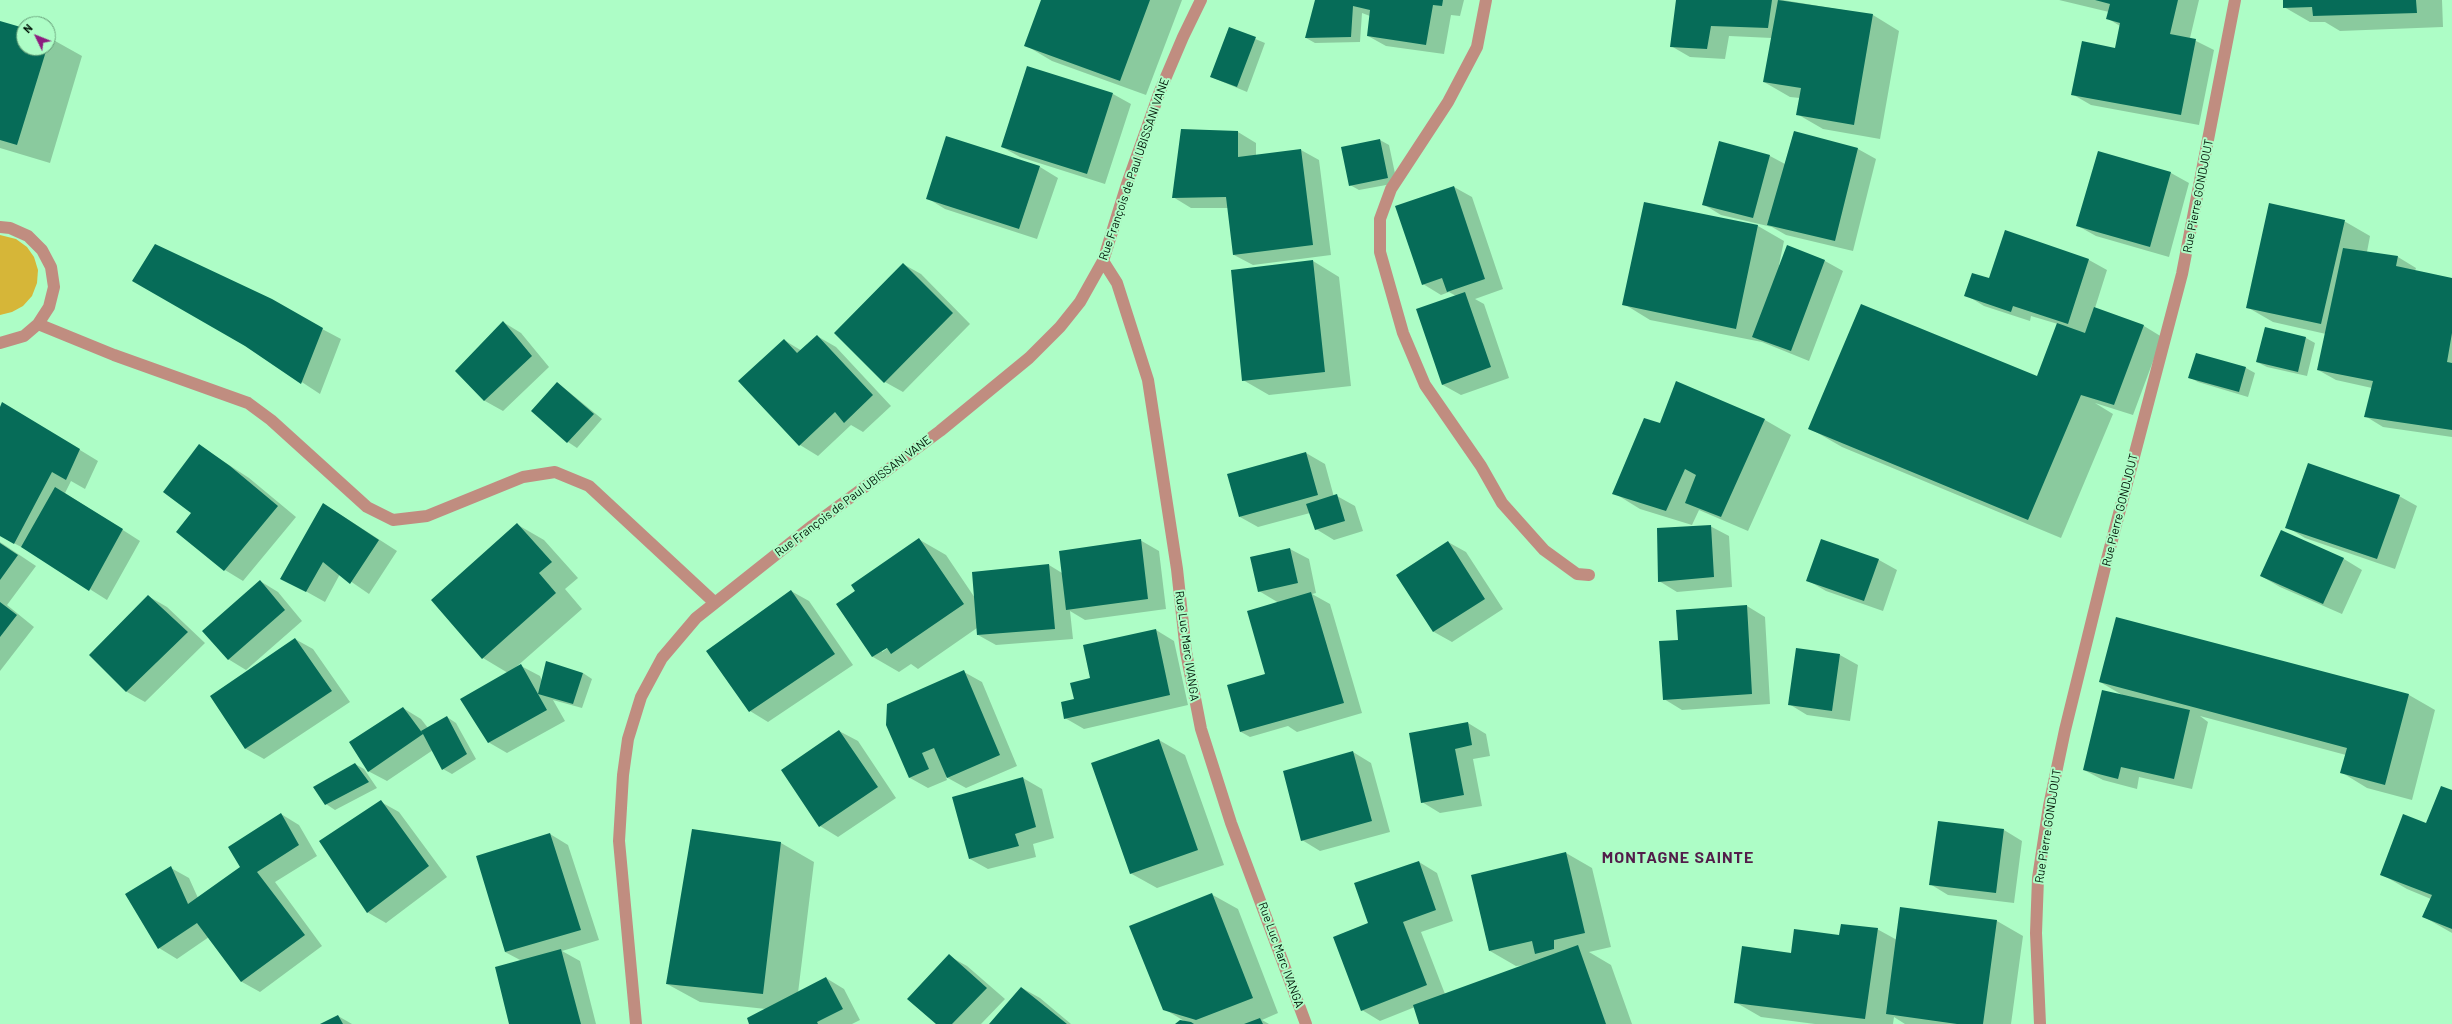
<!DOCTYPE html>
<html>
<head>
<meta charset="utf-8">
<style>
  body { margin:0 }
  #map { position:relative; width:2452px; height:1024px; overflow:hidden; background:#adfdc6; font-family:Barlow,sans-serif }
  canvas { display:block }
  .north { position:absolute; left:16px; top:16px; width:40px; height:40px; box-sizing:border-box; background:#adfdc6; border:1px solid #68a07a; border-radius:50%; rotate:313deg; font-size:11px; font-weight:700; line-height:16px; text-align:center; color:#001507 }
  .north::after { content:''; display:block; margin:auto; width:14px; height:18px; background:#8c1c7e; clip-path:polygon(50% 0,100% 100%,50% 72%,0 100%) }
</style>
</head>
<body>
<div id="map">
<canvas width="2452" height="1024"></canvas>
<div class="north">N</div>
</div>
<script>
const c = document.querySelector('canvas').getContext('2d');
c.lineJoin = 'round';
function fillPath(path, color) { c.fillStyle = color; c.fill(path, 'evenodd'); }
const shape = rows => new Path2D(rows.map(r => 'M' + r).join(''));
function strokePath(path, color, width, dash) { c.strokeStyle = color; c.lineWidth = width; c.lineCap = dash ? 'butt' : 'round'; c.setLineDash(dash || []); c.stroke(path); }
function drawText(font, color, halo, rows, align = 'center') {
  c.font = font + ' Barlow,sans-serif'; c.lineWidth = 4; c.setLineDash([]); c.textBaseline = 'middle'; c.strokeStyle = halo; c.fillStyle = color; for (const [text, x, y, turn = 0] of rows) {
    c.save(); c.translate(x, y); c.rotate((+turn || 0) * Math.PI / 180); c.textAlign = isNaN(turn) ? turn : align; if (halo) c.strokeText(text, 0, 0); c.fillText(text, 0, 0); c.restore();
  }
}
fillPath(shape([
  [0,235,16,239,27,247,34,257,38,270,37,283,32,296,23,306,12,312,0,315]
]), '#d6b638');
fillPath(shape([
  [1042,0,1182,0,1146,95,1052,61,1025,45],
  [1316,0,1464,0,1460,16,1451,15,1444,54,1386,46,1368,36,1370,16,1362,13,1360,42,1315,43,1306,38],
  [1677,0,1783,0,1873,15,1899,31,1880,139,1823,129,1797,114,1800,98,1790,97,1764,82,1772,38,1729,36,1725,59,1690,57,1671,46],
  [2059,0,2199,0,2190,38,2214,50,2199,125,2091,105,2072,94,2116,49,2120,26,2107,18,2109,12],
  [2284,0,2442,0,2443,27,2340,31,2325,22,2310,22,2284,7],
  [0,22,24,30,24,48,48,48,48,37,82,56,50,163,0,148],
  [1229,28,1265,43,1247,92,1211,77],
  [1113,94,1131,104,1105,184,1020,157,1002,147],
  [1238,132,1256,143,1256,156,1301,150,1319,160,1331,255,1253,265,1234,255,1228,208,1191,208,1173,197],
  [1794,132,1858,149,1876,159,1853,251,1786,235,1772,227,1721,215,1703,204,1719,142,1770,156,1785,164],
  [1380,140,1389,145,1397,183,1359,190,1350,185],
  [2099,152,2171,173,2189,183,2169,257,2096,236,2078,226],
  [1040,167,1058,178,1037,239,945,209,927,198],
  [1454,187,1472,197,1503,289,1475,299,1484,304,1509,378,1461,395,1443,385,1456,296,1449,292,1441,295,1423,284],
  [1645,204,1758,226,1784,241,1779,265,1825,261,1843,271,1809,361,1762,342,1650,320,1624,304],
  [2344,221,2370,236,2367,252,2398,257,2416,268,2415,271,2452,279,2452,437,2383,427,2365,416,2372,388,2336,380,2318,370,2326,334,2273,322,2247,307],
  [2006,232,2089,260,2107,270,2095,308,2144,326,2162,337,2133,415,2095,403,2113,414,2061,538,1842,447,1809,428,2043,380,2058,324,2031,316,2030,321,1984,306,1966,295,1990,280],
  [1313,261,1339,277,1351,386,1269,395,1243,380],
  [903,264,921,274,970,324,903,392,885,382],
  [228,279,341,339,320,394,247,346],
  [503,322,521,333,549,367,503,411,485,401,456,371],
  [2265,328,2306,338,2315,343,2307,376,2267,367,2257,362],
  [817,336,836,347,891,406,863,432,851,425,818,456,800,445,784,340,802,351],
  [2246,368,2255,373,2248,397,2198,382,2189,377],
  [1676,382,1765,420,1791,435,1748,531,1699,510,1692,525,1640,509,1614,493,1661,424],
  [558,383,602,419,577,448,568,442,533,410],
  [0,409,21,414,98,461,85,489,71,481,65,493,140,541,107,600,31,552,0,536],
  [200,446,249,478,296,517,243,581,225,570,177,532,193,513],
  [1306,453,1325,464,1334,497,1337,496,1355,506,1363,531,1334,540,1316,529,1310,513,1258,527,1240,517],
  [2399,496,2417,506,2395,569,2305,538,2287,527],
  [324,504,397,551,369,594,340,574,325,602,282,578],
  [518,525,544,540,578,578,565,589,582,609,515,668,521,666,540,676,542,681,583,673,592,679,582,708,553,700,565,721,507,753,488,742,508,673,483,658,433,601],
  [1710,526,1729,536,1732,587,1677,592,1659,581],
  [2282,532,2344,559,2362,570,2342,614,2280,587,2261,576],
  [920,540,946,555,975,598,1049,565,1062,573,1140,540,1159,551,1166,609,1085,620,1070,611,1073,639,996,645,978,635,977,628,918,669,911,664,899,672,873,657,837,605],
  [891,646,882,652,882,650],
  [1822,540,1879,560,1897,570,1883,611,1826,591,1807,580],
  [0,542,36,566,7,605,34,627,0,671],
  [1448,542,1466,552,1503,609,1452,642,1434,632,1397,575],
  [1290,549,1309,559,1316,593,1312,594,1330,604,1362,713,1297,732,1288,726,1250,737,1241,732,1266,675,1279,603,1259,591,1251,557],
  [260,581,278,592,302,621,246,670,228,659],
  [791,591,809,601,853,665,768,722,750,711],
  [148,596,167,607,205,643,145,702,127,692,91,655],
  [1747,606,1765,617,1770,704,1682,710,1664,699,1679,641],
  [2117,619,2409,695,2435,710,2412,800,2367,788,2341,772,2346,755,2200,716,2208,722,2192,789,2139,777,2137,789,2103,780,2084,770,2124,696,2100,682],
  [1156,630,1174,641,1188,705,1084,729,1065,718,1091,679],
  [295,639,313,649,350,702,264,759,246,749,211,696],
  [1840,655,1858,665,1850,721,1807,715,1789,704],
  [964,672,982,682,1017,766,966,788,946,777,947,780,928,788,910,778,888,725],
  [403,708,421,719,428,728,447,717,456,723,476,759,452,774,443,769,433,750,387,781,368,771],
  [1468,723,1486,734,1490,756,1473,759,1482,806,1440,813,1422,802],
  [839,731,858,741,896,798,838,837,820,826,782,770],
  [1159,740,1185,755,1224,865,1157,888,1130,873],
  [1353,752,1371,763,1390,832,1320,851,1302,840],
  [355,764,364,769,377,788,335,810,326,804],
  [1023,778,1042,789,1054,838,1033,844,1036,857,988,869,970,859],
  [2452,791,2452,933,2424,917,2431,899,2407,889,2381,874,2427,825],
  [381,802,399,812,447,877,386,923,367,912],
  [281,814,299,825,317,856,275,882,322,946,260,992,242,982,209,937,177,959,159,948,171,868,189,878,198,898,241,868],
  [693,830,781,843,814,862,798,993,826,978,844,989,860,1020,852,1024,751,1024,766,1009,700,1002,667,984],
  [2004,830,2022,841,2014,903,1948,895,1930,884],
  [550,834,568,845,599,940,562,951,580,961,596,1024,510,1024,522,961,505,952],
  [1566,853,1592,868,1611,947,1589,952,1611,965,1632,1024,1420,1024,1415,1007,1380,1021,1362,1010,1369,924,1419,862,1437,873,1453,921,1421,932,1445,994,1527,965,1516,966,1490,951],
  [1211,894,1238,909,1278,1013,1262,1020,1269,1024,1177,1024,1186,1022,1164,1009],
  [1997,921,2023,936,2011,1024,1905,1024,1894,1017,1893,1024,1815,1024,1761,1017,1735,1002,1792,954,1840,936,1877,929,1897,940],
  [949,956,967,966,1005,999,981,1024,937,1024],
  [1022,988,1040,998,1071,1024,990,1024],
  [338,1016,352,1024,322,1024]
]), '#0003');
fillPath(shape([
  [1041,0,1150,0,1120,81,1024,46],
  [1315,0,1443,0,1442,6,1433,5,1426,45,1367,36,1370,10,1353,6,1351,37,1305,38],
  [1676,0,1772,0,1768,28,1711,26,1707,49,1670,47],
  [1778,0,1873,14,1854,125,1796,115,1801,88,1763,82],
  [2095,0,2178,0,2170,34,2196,39,2181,115,2071,95,2082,41,2115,48,2120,23,2106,19,2110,4],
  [2283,0,2416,0,2417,13,2313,16,2312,7,2283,8],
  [0,21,24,28,24,48,47,48,17,145,0,140],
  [1229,27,1256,37,1237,87,1210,77],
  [1027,66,1113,93,1087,174,1001,147],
  [1181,129,1238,131,1238,157,1301,149,1313,245,1233,255,1226,197,1172,198],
  [1794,131,1858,148,1835,241,1767,225],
  [946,136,1040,166,1019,229,926,199],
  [1380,139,1388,178,1349,186,1341,147],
  [1719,141,1770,155,1753,218,1702,205],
  [2098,151,2171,172,2150,247,2076,226],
  [1454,186,1485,279,1447,292,1442,278,1422,285,1395,206],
  [1644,202,1758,225,1736,329,1622,305],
  [2269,203,2345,220,2321,324,2246,308],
  [2005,230,2089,259,2068,324,2013,306,2011,312,1964,296,1972,273,1989,278],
  [155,244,272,299,323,328,301,384,245,346,132,281],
  [1787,245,1825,260,1791,351,1752,337],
  [2343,248,2398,256,2396,266,2452,278,2452,333,2447,362,2452,363,2452,430,2364,417,2373,381,2317,370],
  [1313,260,1325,372,1242,381,1231,270],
  [903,263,953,313,884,383,834,333],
  [1465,292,1491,367,1442,385,1416,309],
  [1861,304,2037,376,2057,323,2085,333,2094,307,2144,325,2114,405,2081,395,2028,520,1808,429],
  [503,321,532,356,484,401,455,371],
  [2265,327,2306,337,2298,372,2256,362],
  [817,335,873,395,844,423,835,412,799,446,738,381,784,339,797,353],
  [2196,353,2246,367,2239,392,2188,378],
  [1676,381,1765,419,1721,517,1685,503,1696,475,1685,469,1666,511,1612,494,1644,418,1660,423],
  [557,382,594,414,567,443,531,411],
  [2,402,80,449,66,480,52,472,14,544,0,536,0,407],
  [199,444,230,466,278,506,224,571,176,532,191,513,163,492],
  [1306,452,1318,495,1239,517,1227,474],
  [2308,463,2400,495,2377,559,2285,528],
  [55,487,123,529,89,591,21,547],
  [1337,494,1345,521,1315,530,1306,504],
  [323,503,379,540,350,584,323,562,306,592,280,579],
  [517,523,552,562,539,573,556,593,482,659,431,600],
  [1711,525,1714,577,1658,582,1657,528],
  [2281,530,2344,558,2323,604,2260,576],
  [919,538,964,604,891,654,887,648,872,657,836,604,855,591,851,585],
  [1141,539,1148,599,1066,610,1059,551],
  [1821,539,1879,559,1864,601,1806,581],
  [1448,541,1485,599,1433,632,1396,575],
  [0,543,18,555,0,580],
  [1290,548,1298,583,1258,592,1250,557],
  [1049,564,1055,629,977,635,972,572],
  [260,580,285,610,228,660,202,631],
  [791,590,835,654,749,712,706,651],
  [1311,592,1344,703,1240,732,1227,685,1265,674,1247,611],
  [148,595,188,632,126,692,89,655],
  [0,602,17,615,0,637],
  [1747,605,1752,694,1663,700,1659,641,1678,640,1676,610],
  [2116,617,2409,694,2385,785,2340,773,2347,748,2099,682],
  [1156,629,1170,695,1064,719,1061,702,1074,699,1070,683,1090,678,1083,645],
  [295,638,332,691,245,749,210,696],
  [1796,648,1840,654,1832,711,1788,705],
  [546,661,583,673,573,704,538,694],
  [521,664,547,710,488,743,460,699],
  [964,670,1000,755,947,778,934,748,922,753,929,769,909,778,886,725,887,704],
  [2102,690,2190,710,2174,779,2121,767,2118,779,2083,770],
  [403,707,423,734,421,731,447,716,467,754,442,770,423,734,368,772,349,742],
  [1468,722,1472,745,1455,749,1464,795,1421,803,1409,733],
  [839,730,878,787,819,827,781,770],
  [1159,739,1198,850,1130,874,1091,763],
  [1353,751,1372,821,1301,841,1283,771],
  [355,763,369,782,325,805,313,787],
  [1023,777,1036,827,1015,834,1019,846,969,859,952,797],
  [2441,786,2452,790,2452,929,2422,917,2432,895,2380,875,2403,814,2426,823],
  [381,800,429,866,367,913,319,841],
  [281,813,299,845,257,872,305,935,241,982,197,923,158,949,125,894,171,866,188,904,240,867,228,847],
  [1938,821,2004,829,1996,893,1929,885],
  [692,829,781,842,763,994,666,984],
  [550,833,581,930,505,952,476,856],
  [1566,852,1585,933,1554,940,1554,949,1535,954,1532,941,1489,951,1471,875],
  [1419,861,1436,910,1403,922,1427,985,1361,1011,1333,937,1368,923,1354,883],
  [1212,893,1253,998,1196,1020,1163,1010,1129,926],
  [1900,907,1997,920,1983,1024,1957,1024,1886,1014],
  [1841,924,1878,928,1865,1019,1734,1003,1742,946,1791,953,1794,929,1839,935],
  [1578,945,1606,1024,1419,1024,1413,1005],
  [561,949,581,1024,509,1024,495,967],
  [949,954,987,988,952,1024,936,1024,907,999],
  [826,977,843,1009,817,1022,818,1024,749,1024,747,1018],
  [1021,987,1067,1024,989,1024],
  [338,1015,343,1024,320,1024],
  [1260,1018,1263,1024,1244,1024],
  [1180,1020,1191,1022,1194,1024,1175,1024]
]), '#066c58');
strokePath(shape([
  [1486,0,1477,47,1448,102,1391,189,1380,219,1380,252,1403,333,1425,385,1481,466,1502,503,1544,550,1577,574,1589,575],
  [0,227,10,228,28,236,42,250,51,267,54,287,49,307,38,324,24,336,0,343],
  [1103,261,1117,283,1148,380,1177,569,1186,652,1201,729,1231,823,1306,1024],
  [38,324,114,355,248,403,271,420,367,507,393,520,427,516,523,477,555,472,589,486,714,602],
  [636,1024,619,841,623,775,628,739,641,697,662,658,696,618,812,526,940,431,1029,358,1060,327,1080,302,1103,261,1127,184,1160,91,1183,37,1201,0],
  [2040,1024,2036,933,2038,878,2049,806,2065,730,2106,563,2182,274,2235,0]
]), '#c08d80', 12);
drawText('12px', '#001507', '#adfdc6', [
  ["Rue François de Paul UBISSANI VANE",1134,169,-71],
  ["Rue Pierre GONDJOUT",2198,196,-79],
  ["Rue François de Paul UBISSANI VANE",853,496,-37],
  ["Rue Pierre GONDJOUT",2120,510,-76],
  ["Rue Luc Marc IVANGA",1187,646,82],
  ["Rue Pierre GONDJOUT",2048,826,-81],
  ["Rue Luc Marc IVANGA",1281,955,70]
]);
c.letterSpacing = '1px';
drawText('bold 16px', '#521d4a', '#adfdc6', [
  ["MONTAGNE SAINTE",1678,858]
]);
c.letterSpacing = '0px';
</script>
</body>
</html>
